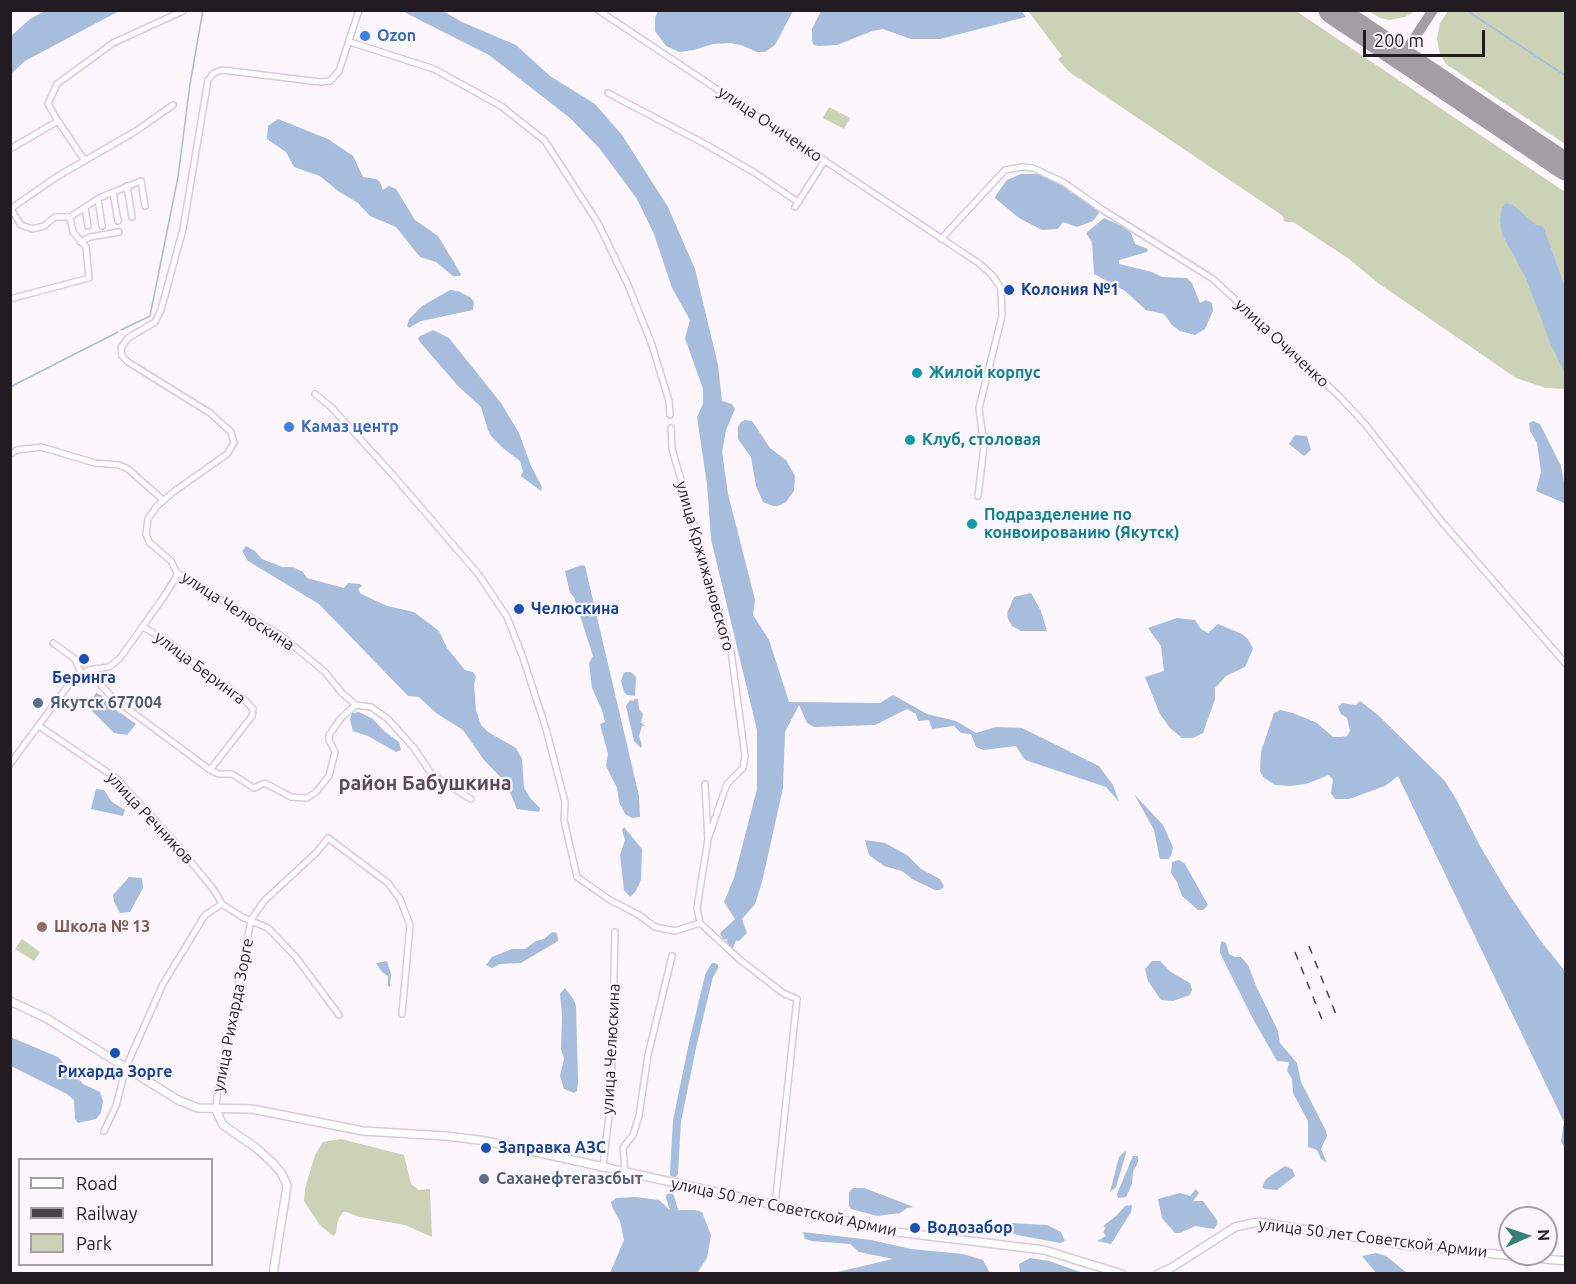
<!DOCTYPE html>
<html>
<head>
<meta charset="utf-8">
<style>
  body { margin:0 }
  #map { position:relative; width:1576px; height:1284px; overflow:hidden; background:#fdf6fd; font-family:Ubuntu,sans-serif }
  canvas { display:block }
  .frame { position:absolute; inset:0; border:12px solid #221c22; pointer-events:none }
  .legend { position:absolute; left:18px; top:1158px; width:195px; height:108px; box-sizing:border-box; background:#fdf6fd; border:2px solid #a59fa5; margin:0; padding:8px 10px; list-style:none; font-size:18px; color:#221c22 }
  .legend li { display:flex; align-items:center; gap:12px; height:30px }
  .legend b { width:30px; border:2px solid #a59fa5 }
  .north { position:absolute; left:1498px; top:1206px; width:60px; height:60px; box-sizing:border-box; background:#fdf6fd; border:2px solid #a59fa5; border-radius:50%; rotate:87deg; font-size:16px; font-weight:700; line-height:24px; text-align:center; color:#221c22 }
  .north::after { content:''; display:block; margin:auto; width:21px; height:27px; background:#387f7a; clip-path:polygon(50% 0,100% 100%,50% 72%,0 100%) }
  .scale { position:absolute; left:1363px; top:30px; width:122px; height:27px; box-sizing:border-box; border:3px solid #221c22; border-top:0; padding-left:8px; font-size:18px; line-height:21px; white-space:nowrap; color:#221c22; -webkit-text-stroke:4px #fdf6fd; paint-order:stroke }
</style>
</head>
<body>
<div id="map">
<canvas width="1576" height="1284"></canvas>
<div class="frame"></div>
<ul class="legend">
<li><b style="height:8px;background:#fff"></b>Road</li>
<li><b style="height:8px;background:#4a444a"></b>Railway</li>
<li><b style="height:16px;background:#cbd2b6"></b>Park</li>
</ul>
<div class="north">N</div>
<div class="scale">200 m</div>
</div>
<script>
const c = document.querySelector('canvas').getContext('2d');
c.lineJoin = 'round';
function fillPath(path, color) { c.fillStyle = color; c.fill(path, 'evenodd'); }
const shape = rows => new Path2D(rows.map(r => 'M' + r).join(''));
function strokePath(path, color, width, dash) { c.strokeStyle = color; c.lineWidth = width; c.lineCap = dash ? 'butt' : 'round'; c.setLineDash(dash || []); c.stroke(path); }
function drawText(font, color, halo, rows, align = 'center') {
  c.font = font + ' Ubuntu,sans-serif'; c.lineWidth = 4.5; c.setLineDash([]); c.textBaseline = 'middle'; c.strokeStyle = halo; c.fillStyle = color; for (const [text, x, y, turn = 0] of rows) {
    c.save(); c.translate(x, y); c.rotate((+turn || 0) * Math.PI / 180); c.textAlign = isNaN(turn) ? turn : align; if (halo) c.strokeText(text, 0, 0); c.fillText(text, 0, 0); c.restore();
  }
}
fillPath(shape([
  [1028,11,1296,11,1565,192,1565,389,1546,388,1516,378,1378,283,1349,259,1293,222,1287,222,1284,221,1283,216,1068,71,1058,59,1062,56],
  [1369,11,1415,11,1405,17,1389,20,1380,18],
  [1448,11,1565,11,1565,144,1446,64,1440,54,1437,39,1440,23],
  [829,107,850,118,844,129,823,118],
  [22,939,40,952,34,961,15,949],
  [341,1139,404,1155,411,1184,419,1190,430,1189,432,1237,405,1225,360,1217,346,1212,343,1212,338,1220,336,1233,333,1236,319,1224,304,1201,305,1189,315,1155,323,1142]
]), '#cbd2b6');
fillPath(shape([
  [1021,10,1026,17,940,39,911,39,883,29,872,31,837,45,818,46,814,45,812,41,812,29,821,11],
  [45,11,45,10,119,11,25,61,11,74,11,36,30,19],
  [402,11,443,11,462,22,516,45,550,76,595,104,622,135,668,207,695,269,718,365,722,401,732,404,735,409,726,430,722,452,728,494,755,600,753,615,769,640,789,702,880,703,893,695,927,714,956,721,976,733,996,727,1022,728,1099,766,1113,785,1119,802,1106,787,1025,760,1016,746,983,750,976,747,971,734,961,733,954,726,932,729,929,720,918,721,916,714,907,709,875,725,814,727,807,723,799,705,785,732,783,788,762,882,755,904,742,919,747,933,739,941,723,939,720,933,735,919,724,902,734,878,757,789,757,730,711,539,707,484,697,417,703,404,703,389,685,338,690,320,672,288,654,234,637,199,600,149,570,118,489,55],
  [658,11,658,10,793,11,775,45,765,52,757,52,741,45,730,43,713,44,694,50,679,52,666,46,655,31,655,18],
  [278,119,328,139,353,156,363,177,376,179,380,182,383,190,389,186,396,189,415,220,438,236,461,274,460,276,453,276,436,262,420,257,396,227,370,216,358,203,338,191,320,176,294,167,286,152,267,139,268,126],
  [1021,174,1038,174,1048,176,1099,209,1099,213,1093,221,1077,227,1063,222,1058,229,1042,230,1019,218,995,198,996,195,1007,180],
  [1506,203,1513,205,1536,225,1543,226,1565,287,1565,373,1551,345,1526,278,1502,234,1500,220,1502,207],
  [1104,218,1122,226,1131,233,1135,244,1148,249,1147,252,1119,260,1119,264,1152,272,1162,277,1187,278,1192,283,1200,303,1206,300,1212,303,1213,311,1205,329,1195,335,1180,331,1172,325,1164,314,1146,310,1125,291,1094,274,1092,242,1086,233],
  [450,290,458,291,470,297,474,302,473,310,421,321,409,328,407,326,409,319,422,306],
  [433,330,449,338,501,403,519,433,531,466,542,487,541,491,521,476,523,471,520,461,504,449,491,436,488,430,481,407,458,386,420,342,418,339,420,336],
  [745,420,752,421,770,448,786,460,795,476,794,491,786,502,778,506,773,506,763,502,756,486,751,457,738,439,738,427,741,422],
  [1533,421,1540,424,1561,466,1565,488,1565,502,1564,503,1536,491,1541,472,1537,443,1530,431,1529,423],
  [1295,435,1307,436,1311,450,1304,456,1289,444],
  [246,546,255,551,262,559,282,567,293,567,303,572,307,578,344,588,348,583,360,584,362,586,358,589,361,594,387,606,414,612,439,631,447,648,465,670,473,672,476,677,474,684,476,710,481,725,488,732,516,748,522,759,524,788,531,799,540,808,539,812,517,809,506,783,484,760,463,730,436,713,419,697,408,696,319,604,248,561,242,551],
  [582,565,585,566,639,796,640,817,632,818,625,814,619,802,617,788,606,766,608,754,600,724,605,722,602,710,592,688,589,663,593,656,574,597,570,593,565,571],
  [1031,593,1041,611,1047,631,1021,631,1012,626,1008,619,1007,613,1014,597],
  [1177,618,1195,620,1201,629,1208,633,1218,624,1242,634,1248,639,1253,649,1245,667,1226,676,1215,688,1215,699,1203,733,1193,738,1182,738,1170,728,1160,714,1145,677,1164,671,1161,646,1148,628],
  [625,672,631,672,636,677,635,696,627,695,624,692,621,681,623,674],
  [96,693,101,695,109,705,136,724,127,735,114,733,87,706],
  [634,699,638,699,639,709,643,714,641,722,645,726,642,726,639,736,642,745,641,748,634,741,626,706,630,700,634,701],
  [1360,701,1378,715,1445,781,1456,799,1480,846,1508,893,1540,940,1565,971,1565,1148,1561,1142,1564,1122,1398,776,1385,786,1349,799,1335,799,1331,793,1333,780,1329,775,1306,784,1290,786,1275,785,1263,777,1260,771,1261,752,1274,713,1280,710,1293,713,1317,723,1333,737,1340,737,1347,736,1350,731,1347,718,1341,714,1338,707,1342,703,1356,705],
  [359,712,373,719,384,731,399,742,401,750,396,752,368,736,353,731,350,719,352,713],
  [96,789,104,790,112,802,125,810,123,816,91,809],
  [1134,794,1163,825,1173,847,1171,856,1168,859,1160,859,1154,830],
  [624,827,642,849,641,880,636,891,630,897,624,890,620,855,625,840,622,830],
  [865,840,885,843,907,855,921,869,940,879,944,887,940,890,935,890,912,879,902,871,884,866,869,855],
  [1179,860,1185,864,1208,905,1203,910,1198,910,1182,896,1177,882,1171,873,1172,862],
  [129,877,142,878,143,888,130,912,120,913,114,902,113,895],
  [552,932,557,933,558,941,521,963,500,964,492,968,486,965,492,957,512,949,525,949,536,941,544,939],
  [1222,941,1226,943,1229,954,1235,957,1241,957,1248,965,1257,988,1278,1031,1280,1043,1297,1063,1301,1082,1326,1131,1327,1136,1321,1149,1327,1163,1321,1159,1317,1150,1308,1147,1308,1121,1293,1093,1292,1079,1287,1071,1289,1062,1277,1061,1253,1019,1220,953,1220,946],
  [387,961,391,974,390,987,388,986,388,976,382,972,376,963],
  [1152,961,1160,961,1171,972,1190,983,1192,990,1190,995,1173,1001,1161,1000,1148,981,1145,969],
  [565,988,574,1000,576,1006,578,1082,577,1091,574,1093,564,1089,560,1076,564,1059,561,1049,562,1015,560,994],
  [10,1037,58,1057,83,1084,100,1092,103,1101,101,1113,96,1119,78,1123,75,1119,74,1100,67,1094,11,1066],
  [1125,1151,1126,1153,1116,1187,1110,1192,1119,1157],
  [1133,1156,1138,1156,1138,1162,1133,1172,1132,1184,1126,1197,1118,1198,1117,1194],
  [1285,1166,1292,1169,1295,1176,1277,1190,1265,1189,1262,1187,1266,1179],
  [853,1188,864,1188,914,1207,907,1208,900,1213,877,1216,851,1209,849,1206,849,1192],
  [1196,1189,1199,1193,1193,1201,1203,1201,1217,1220,1217,1225,1214,1229,1195,1226,1180,1233,1175,1233,1162,1218,1158,1199,1180,1193,1190,1196],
  [636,1197,659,1200,675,1215,679,1210,695,1210,702,1212,711,1235,707,1258,697,1273,610,1273,624,1240,620,1221,613,1209,611,1202,616,1198],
  [1132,1205,1131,1212,1111,1244,1097,1241,1106,1236,1103,1232,1106,1228,1103,1226,1116,1216,1125,1206],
  [1011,1223,1047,1225,1061,1232,1065,1241,1060,1243,1017,1235,1010,1232,1007,1226],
  [803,1232,871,1240,911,1249,963,1254,983,1260,990,1273,833,1273,893,1259,859,1252,850,1244,812,1241,805,1239],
  [1376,1253,1386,1256,1407,1273,1376,1273,1362,1256],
  [1030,1258,1049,1261,1083,1273,1020,1273,1019,1264]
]), '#a7bddd');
strokePath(shape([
  [1466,10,1566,76],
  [121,330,150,316,178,177,190,84,203,10],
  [10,387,118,332]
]), '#a7bddd', 1.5);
strokePath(shape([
  [730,945,735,932],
  [674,1173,677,1121,693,1043,709,976,714,967],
  [670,1197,678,1224]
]), '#a7bddd', 8);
strokePath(shape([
  [1402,57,1433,10]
]), '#a49da4', 10);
strokePath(shape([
  [1332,10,1566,167]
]), '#a49da4', 27);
const minor = shape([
  [359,10,339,71,330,81,320,82,222,70,214,73,208,80,183,229,161,310,155,322,128,338,121,348,122,356,128,362,210,413,231,432,234,443,227,454,172,493,157,506,148,519,146,534,149,542,171,561,177,573,283,637,325,672,342,693,356,705,371,707,388,719,414,748,432,775,471,799],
  [598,10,980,264,992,275,1001,288,1002,316,979,408,984,446,978,496],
  [350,42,434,69,501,106,545,141,598,223,628,285,651,342,669,401,670,415],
  [608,93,705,144,755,173,798,202],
  [58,121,48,104,57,84,113,43,183,11],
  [10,149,58,121,85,161],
  [127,186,132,217],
  [113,192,118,221],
  [98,200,102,226],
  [795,207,825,160],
  [85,208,88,226],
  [10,209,58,176,136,131,173,105],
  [70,217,99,198,141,181,145,206],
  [941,239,1005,170,1023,167,1033,168,1063,182,1103,210,1213,279,1339,396,1365,424,1442,522,1566,664],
  [80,242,90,237,119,232],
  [10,299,89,278,86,247,73,232,70,217,55,217,44,226,32,229,21,225,11,209],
  [315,394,331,407,393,475,479,575,507,617,522,655,546,729,565,802,564,820,577,877,610,900,639,915,655,927,675,931,700,923],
  [671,428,672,449,731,651,745,756,743,768,727,784,709,836],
  [10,454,17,450,41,447,95,463,119,465,128,469,163,500],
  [53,643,75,659,81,673],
  [95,669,101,685,112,697,210,770,252,716,253,709,244,699,204,671,169,642,143,627],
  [39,726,116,778,173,840,214,890,222,904,242,917,268,928,295,956,339,1015],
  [10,764,73,679,88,670,109,667,120,658,161,601,175,579,177,573],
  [210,770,219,774,232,774,254,788,265,783,291,797,307,798,316,792,329,776,335,752,329,740,329,735,342,717,356,705],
  [705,784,708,839,697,908,700,923,739,959,783,993,797,999,775,1205],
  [216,1110,217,1096,251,920,264,901,317,852,328,838,388,883,400,899,410,925,402,1014],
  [104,1131,116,1106,126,1067,163,984,205,915,222,904],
  [603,1166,611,1099,615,932],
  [625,1172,623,1148,633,1135,639,1116,648,1055,672,956]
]);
const major = shape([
  [10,1001,46,1018,178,1100,198,1108,252,1109,363,1131,446,1136,486,1141,897,1232,1044,1250,1122,1274],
  [216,1110,223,1125,255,1147,273,1163,282,1174,287,1186,273,1274],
  [1158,1274,1171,1268,1235,1227,1258,1222,1404,1245,1566,1261]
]);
strokePath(minor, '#dbc9da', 8);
strokePath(major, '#dbc9da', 10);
strokePath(minor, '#fff', 5);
strokePath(major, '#fff', 7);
strokePath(shape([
  [1309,946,1337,1017],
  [1295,952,1323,1022]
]), '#4a444a', 1.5, [8, 8]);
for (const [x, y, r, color] of [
  [365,36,6,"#3f7fe0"],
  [1009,290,6,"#1a4fb4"],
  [917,373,6,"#0f9aa8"],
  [289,427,6,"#3f7fe0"],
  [910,440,6,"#0f9aa8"],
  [972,524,6,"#0f9aa8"],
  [519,609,6,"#1a4fb4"],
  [84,659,6,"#1a4fb4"],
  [38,703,6,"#5c6f8a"],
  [42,927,6,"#8d6e63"],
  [115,1053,6,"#1a4fb4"],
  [486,1148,6,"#1a4fb4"],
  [484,1179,6,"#5c6f8a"],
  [915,1228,6,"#1a4fb4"]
]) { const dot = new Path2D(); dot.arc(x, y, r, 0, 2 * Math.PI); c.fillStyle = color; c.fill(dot); strokePath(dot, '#fdf6fd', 2); }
drawText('bold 16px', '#366cbe', '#fdf6fd', [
  ["Ozon",377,36],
  ["Камаз центр",301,427]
], 'left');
drawText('16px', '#221c22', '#fdf6fd', [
  ["улица Очиченко",770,124,34],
  ["улица Очиченко",1282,343,43],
  ["улица Кржижановского",705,566,74],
  ["улица Челюскина",238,611,33],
  ["улица Беринга",200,668,37],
  ["улица Речников",150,818,47],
  ["улица Рихарда Зорге",233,1015,-79],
  ["улица Челюскина",611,1049,-87],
  ["улица 50 лет Советской Армии",784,1207,12],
  ["улица 50 лет Советской Армии",1373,1238,7]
]);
drawText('bold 16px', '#164399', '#fdf6fd', [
  ["Колония №1",1021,290],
  ["Челюскина",531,609],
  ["Беринга",84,678,"center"],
  ["Рихарда Зорге",115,1072,"center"],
  ["Заправка АЗС",498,1148],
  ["Водозабор",927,1228]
], 'left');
drawText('bold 16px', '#0d838f', '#fdf6fd', [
  ["Жилой корпус",929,373],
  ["Клуб, столовая",922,440],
  ["Подразделение по",984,515],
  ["конвоированию (Якутск)",984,533]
], 'left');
drawText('bold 16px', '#4e5e75', '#fdf6fd', [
  ["Якутск 677004",50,703],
  ["Саханефтегазсбыт",496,1179]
], 'left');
drawText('bold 16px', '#785e54', '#fdf6fd', [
  ["Школа № 13",54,927]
], 'left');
drawText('bold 20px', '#5b4c5b', '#fdf6fd', [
  ["район Бабушкина",425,783]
]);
</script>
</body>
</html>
